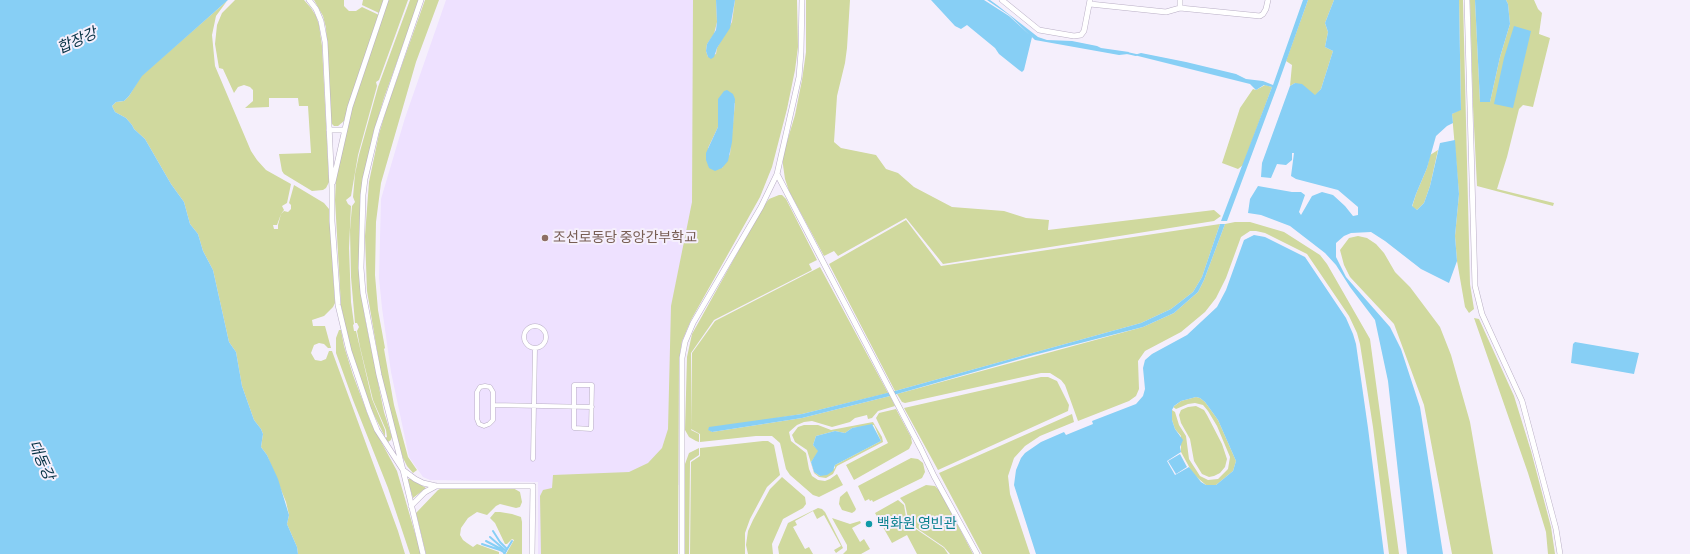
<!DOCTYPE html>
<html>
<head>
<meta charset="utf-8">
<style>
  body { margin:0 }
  canvas { display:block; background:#f5effc }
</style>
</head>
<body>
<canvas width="1690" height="554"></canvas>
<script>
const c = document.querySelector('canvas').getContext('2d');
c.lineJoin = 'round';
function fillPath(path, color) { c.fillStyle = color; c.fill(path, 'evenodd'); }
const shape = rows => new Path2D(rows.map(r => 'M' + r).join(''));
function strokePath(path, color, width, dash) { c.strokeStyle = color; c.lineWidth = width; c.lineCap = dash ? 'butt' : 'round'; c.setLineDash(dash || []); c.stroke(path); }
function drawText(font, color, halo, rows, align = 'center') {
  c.font = font + ' "Alegreya Sans","Noto Sans KR",sans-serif'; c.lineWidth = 4; c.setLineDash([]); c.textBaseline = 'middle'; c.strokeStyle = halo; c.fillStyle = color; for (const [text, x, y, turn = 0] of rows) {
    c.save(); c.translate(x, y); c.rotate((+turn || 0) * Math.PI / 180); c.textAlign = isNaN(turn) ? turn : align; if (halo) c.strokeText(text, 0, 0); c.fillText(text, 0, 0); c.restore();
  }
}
fillPath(shape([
  [446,0,769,0,684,340,680,485,600,485,599,554,538,554,538,482,430,480,423,477,409,457,391,372,382,308,379,278,381,199,405,118]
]), '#eee1ff');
fillPath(shape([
  [235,0,304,0,311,8,316,16,319,25,322,46,329,182,326,188,323,190,312,191,284,174,282,171,279,154,311,153,308,106,299,106,298,98,269,98,269,107,245,108,253,101,253,90,250,87,244,85,238,87,234,93,223,69,219,68,215,44,217,25,222,13],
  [314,0,344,0,344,6,349,11,356,11,362,7,379,15,344,121,338,126,334,126,330,122,326,28,323,16],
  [363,0,384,0,379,13,362,5],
  [388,0,408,0,379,80,376,82,377,86,358,155,351,196,346,200,348,204,351,206,349,248,351,302,354,324,353,325,354,331,356,331,372,399,385,430,385,437,372,411,362,383,351,351,341,306,335,200,336,178,352,107],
  [410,0,419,0,384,98,373,134,364,178,361,219,364,313,384,412,392,437,391,440,388,442,385,438,387,437,386,430,373,400,360,347,357,331,359,327,357,323,355,323,351,277,350,230,352,206,355,202,353,197,355,174,359,155,378,87],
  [425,0,439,0,416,62,401,114,381,183,376,222,375,275,378,310,385,348,384,349,394,405,408,457,417,470,413,473,407,466,403,458,395,434,381,374,367,291,365,236,369,182,379,134,387,107],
  [693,0,716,0,717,22,714,34,707,44,706,51,708,57,716,54,717,48,732,22,735,0,797,0,798,47,795,70,787,109,772,167,760,197,691,320,682,341,679,360,678,554,541,554,540,496,543,490,552,488,553,475,629,472,648,463,662,448,668,429,671,306,692,202],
  [735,103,730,154,722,168,708,148,718,127,718,106],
  [806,0,850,0,847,48,845,63,837,96,834,142,841,148,876,155,886,169,898,173,914,187,952,207,1004,211,1026,218,1049,220,1048,230,1214,210,1221,216,1214,221,943,264,906,218,838,256,834,251,824,256,789,191,785,179,783,165,783,155,795,115,802,80,806,52],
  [1308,0,1334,0,1325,23,1328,32,1325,47,1333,51,1321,89,1315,96,1295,83,1290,86,1292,65,1286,61],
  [1459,0,1463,0,1470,284,1474,309,1469,313,1465,307,1457,261,1455,236,1459,194,1452,114,1461,109],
  [1470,0,1475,0,1480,102,1490,102,1500,57,1510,24,1508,4,1506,0,1534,0,1538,9,1542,13,1539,34,1550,38,1533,107,1523,105,1519,109,1507,157,1497,189,1554,203,1553,206,1477,186,1473,106],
  [227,1,216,16,212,35,215,66,251,151,257,160,266,170,291,184,287,203,282,206,284,210,281,214,277,225,273,225,274,229,278,229,278,225,281,214,284,211,288,212,291,209,291,205,289,203,294,185,324,203,329,209,335,303,333,307,324,316,312,320,313,326,325,326,331,348,328,348,324,344,319,343,314,345,311,353,315,360,321,361,326,359,329,351,332,351,398,531,405,554,298,554,297,547,287,524,289,515,286,502,267,455,261,447,263,434,261,429,254,420,242,386,236,352,229,342,213,270,203,251,198,234,190,224,184,202,171,184,145,139,134,129,132,125,126,118,115,112,112,106,116,102,124,101,129,96,141,76],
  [1265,85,1272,87,1243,165,1238,169,1222,163,1240,108,1253,89,1256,90],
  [1438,150,1430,186,1424,203,1417,210,1412,207,1416,194,1427,168,1430,155],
  [779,195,782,195,786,199,817,260,809,264,812,270,714,320,691,353,691,430,699,434,699,442,696,441,689,437,685,430,687,357,692,334,763,207,769,199],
  [906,220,941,266,1220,224,1202,277,1193,292,1171,309,1141,323,895,391,829,264],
  [1235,222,1250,222,1284,232,1320,255,1327,264,1370,339,1399,554,1389,554,1373,427,1360,344,1357,333,1349,316,1307,254,1265,233,1256,231,1250,231,1241,237,1226,278,1216,298,1205,312,1181,332,1145,351,1138,361,1139,389,1136,396,1129,401,1078,421,1065,385,1061,380,1050,373,1041,373,905,403,902,402,897,394,1143,327,1174,313,1198,292,1204,280,1225,224],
  [1358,236,1367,238,1376,244,1384,253,1395,272,1410,287,1440,327,1451,355,1470,422,1493,554,1452,554,1424,405,1394,324,1350,277,1344,265,1340,250,1349,238],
  [820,267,888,393,802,414,708,429,712,432,802,418,890,396,895,406,878,411,872,418,868,419,867,415,855,418,850,422,832,427,812,421,804,422,797,425,789,432,791,441,806,453,809,469,812,476,818,480,825,481,830,479,837,474,843,485,819,497,813,495,790,475,786,469,780,443,772,436,756,436,700,442,700,434,691,429,692,353,715,321],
  [1474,318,1479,319,1514,396,1531,451,1551,527,1555,554,1548,554,1546,532,1528,473],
  [339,330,341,330,344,346,353,375,371,423,397,471,421,554,410,554,388,488,353,400,336,353,336,338],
  [1041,377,1048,377,1057,381,1069,405,1068,411,938,470,904,408],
  [1196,397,1200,398,1205,402,1218,420,1236,461,1233,471,1216,485,1206,485,1193,474,1181,452,1181,436,1175,429,1172,420,1172,410,1175,412,1179,425,1186,436,1189,459,1200,476,1208,480,1218,479,1228,469,1230,457,1217,426,1208,411,1203,405,1195,403,1188,404,1176,409,1173,407,1181,401],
  [1196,406,1204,410,1207,415,1222,444,1227,459,1225,467,1220,473,1214,476,1209,477,1202,474,1194,461,1190,439,1181,423,1179,415,1181,410,1188,407],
  [896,409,911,437,912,443,909,449,854,480,846,465,888,443,876,418,879,413],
  [1072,414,1074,422,1040,436,1025,446,1014,458,1008,476,1010,494,1030,554,982,554,939,473],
  [873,422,882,437,883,442,837,466,833,474,826,478,819,477,814,473,807,450,795,442,792,435,798,427,804,425,818,425,831,430],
  [874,425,881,441,835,465,835,468,820,476,814,472,811,462,819,451,813,445,816,436,835,431,845,433,852,428],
  [763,441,768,441,774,445,780,475,767,487,750,519,745,533,745,554,690,554,691,462,700,456,700,448],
  [699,448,699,455,690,461,689,554,684,554,685,464,689,453],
  [911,458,918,459,923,463,925,472,922,478,873,502,872,500,870,501,869,499,865,501,858,486],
  [782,477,805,497,806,504,803,508,783,519,772,544,773,554,748,554,746,545,748,531,753,520,770,489],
  [407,479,411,479,426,488,413,498],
  [926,485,935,486,940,491,973,554,950,554,944,547,909,523,905,504,900,498],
  [442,488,513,488,520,492,522,502,520,507,516,508,500,504,496,506,487,515,477,512,468,518,461,528,460,535,463,540,467,543,473,547,477,544,499,552,499,554,426,554,416,513,438,490],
  [847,491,856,509,855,511,852,513,842,510,839,504,840,497],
  [898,500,904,505,907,523,944,548,948,554,917,554,907,535,892,543,875,513],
  [818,508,822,509,825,512,843,548,836,553,834,550,841,546,824,515,817,519,813,511,795,521,797,525,793,527,805,549,809,547,813,554,779,554,778,547,788,523],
  [495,512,500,512,512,514,521,517,522,522,522,554,506,554,514,540,512,539,507,544,505,544,495,523,490,518],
  [832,518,850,524,860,521,861,523,852,528,860,542,864,539,870,549,861,554,843,554,847,550,847,545]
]), '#d0d99e');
fillPath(shape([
  [0,0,228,0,142,76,129,96,124,101,116,102,112,106,115,112,126,118,132,125,134,129,145,139,171,184,184,202,190,224,198,234,203,251,213,270,229,342,236,352,242,386,254,420,261,429,263,434,261,447,267,455,278,479,289,515,287,524,297,547,298,554,0,554],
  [716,0,735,0,730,28,717,48,714,57,711,59,708,57,706,51,707,44,716,30,717,22],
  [931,0,984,0,1009,16,1032,37,1024,70,1022,72,1019,70,999,54,995,48,967,25,961,29,955,26],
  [987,0,990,0,997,5,1038,37,1047,40,1072,41,1097,46,1101,48,1129,52,1128,54,1119,55,1035,40,1009,15],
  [1303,0,1308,0,1277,87,1227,221,1221,221,1272,87,1264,85,1256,90,1250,84,1134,55,1141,53,1186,62,1236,74,1246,79,1263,81,1273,85],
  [1334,0,1459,0,1461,110,1452,114,1453,123,1447,126,1436,136,1427,168,1416,194,1412,206,1417,210,1424,203,1430,186,1440,143,1455,140,1459,194,1455,236,1457,261,1449,283,1421,269,1385,241,1371,232,1351,233,1344,236,1336,243,1336,257,1346,277,1390,327,1401,349,1420,407,1443,554,1407,554,1388,381,1375,320,1350,287,1336,265,1325,253,1290,226,1261,215,1248,213,1250,199,1258,186,1292,192,1301,192,1305,195,1299,212,1301,215,1312,196,1322,192,1333,195,1345,206,1353,216,1358,215,1358,207,1338,190,1296,179,1291,176,1294,153,1292,153,1292,160,1286,165,1277,164,1271,178,1261,177,1262,163,1290,86,1295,83,1302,84,1315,95,1321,89,1333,51,1325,47,1328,32,1325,23],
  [1475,0,1506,0,1508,4,1510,24,1500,57,1490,102,1480,102],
  [1514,26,1531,31,1513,108,1494,104,1504,58],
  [727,90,733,94,735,99,732,142,728,161,722,168,715,171,709,168,706,160,706,153,718,127,718,99,724,91],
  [1220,224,1225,224,1204,280,1198,292,1174,313,1143,327,1034,355,890,396,802,418,712,432,708,430,709,427,802,414,895,391,1141,323,1171,309,1193,292,1202,277],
  [1254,235,1265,237,1305,257,1346,318,1353,334,1356,344,1368,428,1384,554,1036,554,1014,485,1016,470,1021,458,1025,453,1041,442,1064,432,1066,435,1093,424,1092,421,1136,404,1143,396,1145,389,1143,368,1145,360,1152,354,1187,335,1217,307,1226,290,1244,240],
  [1196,397,1200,398,1205,402,1218,420,1236,461,1233,471,1216,485,1206,485,1201,482,1189,467,1175,475,1167,461,1181,452,1180,447,1183,440,1175,429,1172,420,1172,410,1174,406,1181,401],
  [1575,342,1639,353,1634,374,1571,363,1573,344],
  [872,424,881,441,835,465,833,471,827,475,820,476,814,472,811,462,818,451,813,445,816,436,835,431,845,433,852,428],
  [1180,454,1187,467,1176,474,1168,461]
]), '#87cff5');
strokePath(shape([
  [1127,53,1136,55],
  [493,531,500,542,507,549],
  [490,537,506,551],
  [486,541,503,550],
  [482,544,500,550,505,553],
  [504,554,512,541]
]), '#87cff5', 2);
const pedestrian = shape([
  '524 337a11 11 0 1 1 22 0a11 11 0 1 1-22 0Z',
  [574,385,592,385,591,429,574,428,574,385],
  [485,386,490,387,493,392,493,420,489,424,484,426,479,424,477,419,477,392,480,387,485,386],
  [493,405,592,407],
  [533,459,535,348]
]);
const minor = shape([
  [309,0,316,9,321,21,325,42,332,188,332,221,338,305,349,351,369,410,377,430,403,470,423,554],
  [421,0,377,129,365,179,363,195,361,268,363,293,379,375,403,470,415,479,423,483,436,486,533,486,532,554],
  [1002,0,1039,30,1074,36,1081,35,1084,31,1090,0],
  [1467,0,1475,286,1482,314,1522,401,1556,529,1560,554],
  [1090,4,1166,12,1180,8,1260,16,1263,14,1266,9,1268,0],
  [1180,8,1180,0],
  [329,130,344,130],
  [777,174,921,449,934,476,977,554],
  [333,182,350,107,386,0],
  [411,506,425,492,436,486],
  [682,554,682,358,685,342,693,323,761,207,777,174,799,77,801,52,802,0]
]);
strokePath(pedestrian, '#b9afc5', 5);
strokePath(minor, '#b9afc5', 6);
strokePath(pedestrian, '#fff', 4);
strokePath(minor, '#fff', 5);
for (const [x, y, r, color] of [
  [545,238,4,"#8d6e63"],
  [869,524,4,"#0f9aa8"]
]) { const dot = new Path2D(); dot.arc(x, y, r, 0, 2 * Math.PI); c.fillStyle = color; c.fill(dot); strokePath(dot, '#f5effc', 1.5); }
drawText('14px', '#785e54', '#f5effc', [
  ["조선로동당 중앙간부학교",553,238]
], 'left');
drawText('14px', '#0d838f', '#f5effc', [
  ["백화원 영빈관",877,524]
], 'left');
drawText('italic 15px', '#053144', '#f5effc', [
  ["합장강",77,41,-24],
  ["대동강",41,460,66]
]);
</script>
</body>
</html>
